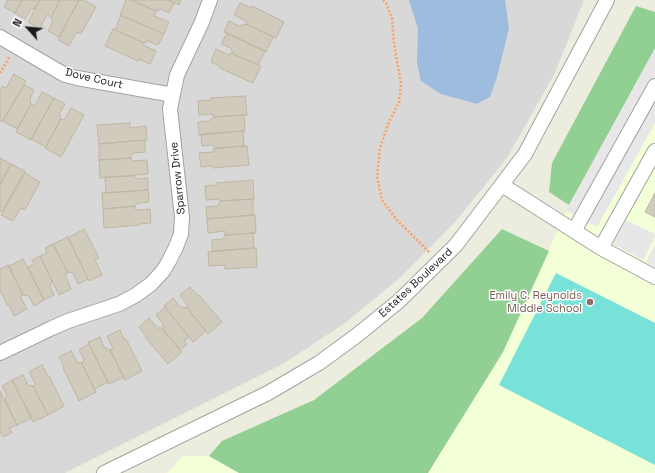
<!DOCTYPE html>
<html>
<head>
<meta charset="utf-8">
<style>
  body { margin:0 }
  #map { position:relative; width:655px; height:473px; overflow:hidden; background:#ededdf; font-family:"Space Grotesk",sans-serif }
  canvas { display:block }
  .north { position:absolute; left:8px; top:8px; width:40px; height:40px; -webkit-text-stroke:3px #fff; paint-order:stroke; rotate:297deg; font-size:11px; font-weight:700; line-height:16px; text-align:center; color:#1b1b1b }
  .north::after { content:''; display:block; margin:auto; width:14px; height:18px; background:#1b1b1b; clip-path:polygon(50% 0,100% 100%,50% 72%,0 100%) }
</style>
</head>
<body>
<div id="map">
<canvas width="655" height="473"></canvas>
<div class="north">N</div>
</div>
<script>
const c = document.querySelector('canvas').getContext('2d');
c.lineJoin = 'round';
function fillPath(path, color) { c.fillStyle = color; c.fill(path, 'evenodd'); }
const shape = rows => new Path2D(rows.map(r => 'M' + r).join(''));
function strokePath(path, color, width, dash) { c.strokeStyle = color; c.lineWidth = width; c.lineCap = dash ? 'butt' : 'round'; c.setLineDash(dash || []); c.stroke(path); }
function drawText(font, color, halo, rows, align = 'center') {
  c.font = font + ' "Space Grotesk",sans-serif'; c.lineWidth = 3; c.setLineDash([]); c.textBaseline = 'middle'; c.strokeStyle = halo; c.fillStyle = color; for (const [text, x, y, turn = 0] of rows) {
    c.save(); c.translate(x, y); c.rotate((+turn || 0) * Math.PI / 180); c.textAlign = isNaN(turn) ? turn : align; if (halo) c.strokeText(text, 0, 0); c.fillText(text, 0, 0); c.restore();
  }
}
fillPath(shape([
  [0,0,584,0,555,73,507,158,456,221,400,278,345,323,283,364,65,473,0,473]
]), '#d9d8d8');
fillPath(shape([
  [655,49,655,473,428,473,503,352,569,205],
  [183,456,209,456,239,473,167,473]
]), '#f3ffd7');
fillPath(shape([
  [636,6,655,12,655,49,569,205,549,192,552,163],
  [502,229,549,251,503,352,428,473,239,473,209,456,222,441,314,400,422,318]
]), '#92cf92');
fillPath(shape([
  [556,273,655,323,655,465,499,385]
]), '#78e1d8');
fillPath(shape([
  [655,48,655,123,597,227,566,211],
  [626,220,655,234,655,237,643,260,613,244],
  [655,245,655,267,646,262]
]), '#e7e7e7');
fillPath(shape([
  [409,0,505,0,509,28,497,77,490,97,477,104,441,94,421,81,417,63,418,29]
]), '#9dbcde');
const building = shape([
  [8,0,22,0,15,13,4,7,8,0],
  [22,0,40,0,35,8,30,10,25,19,15,13,22,0],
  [40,0,60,0,51,17,47,15,40,28,28,22,40,0],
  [60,0,79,0,59,37,48,31,53,22,51,17,60,0],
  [79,0,84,0,96,7,81,34,77,32,69,46,58,40,79,0],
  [126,0,131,0,156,11,154,16,169,22,164,34,120,15,126,0],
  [131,0,168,0,174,3,169,13,161,9,156,11,131,0],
  [168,0,181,0,179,5,168,0],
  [240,3,251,8,252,6,284,22,276,38,246,24,247,22,234,15,240,3],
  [121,15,164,34,158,45,148,41,144,43,115,30,121,15],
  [229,21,239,26,246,24,273,37,266,52,224,32,229,21],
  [113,29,144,43,143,45,156,51,150,64,139,59,138,61,105,46,113,29],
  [227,33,265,51,258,65,233,54,231,48,221,44,227,33],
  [216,49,229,55,230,53,261,66,253,83,220,68,221,67,211,62,216,49],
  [14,74,26,81,2,122,0,121,0,90,2,86,6,88,14,74],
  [24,85,34,90,30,99,31,104,17,129,3,121,24,85],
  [42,92,54,98,31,140,16,132,31,104,35,106,42,92],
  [245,96,247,115,214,117,213,114,199,115,198,101,211,100,211,98,245,96],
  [54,98,65,104,59,114,61,119,46,147,31,139,54,98],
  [71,108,84,115,61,157,45,148,61,119,64,120,71,108],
  [244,115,245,131,199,135,198,122,209,121,214,117,244,115],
  [130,123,130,128,146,126,147,140,99,144,97,125,130,123],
  [243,131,244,146,216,148,211,145,202,146,201,134,243,131],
  [145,140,145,152,133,153,131,156,131,158,99,160,99,144,145,140],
  [244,146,247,146,249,165,213,168,213,166,201,167,199,153,214,152,213,149,244,146],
  [0,158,11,164,0,184,0,158],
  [131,158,132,161,147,160,148,174,100,178,99,160,131,158],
  [11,164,25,171,2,212,0,211,0,184,11,164],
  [25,173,40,182,25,210,21,208,13,221,1,215,25,173],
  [133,176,137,179,148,178,148,190,106,193,105,177,133,176],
  [253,180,254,199,220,201,220,199,206,200,205,186,217,185,216,183,253,180],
  [148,190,149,202,138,203,135,206,103,209,102,193,148,190],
  [655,193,655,217,645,212,655,193],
  [253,199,253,215,207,219,206,207,218,206,220,201,253,199],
  [135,206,136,210,150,209,151,223,139,224,139,225,104,228,103,209,135,206],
  [255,215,256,233,225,235,225,231,208,233,207,219,255,215],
  [84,229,99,258,95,260,102,275,89,281,68,238,84,229],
  [253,233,254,248,212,251,212,240,223,239,225,235,253,233],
  [68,237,88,279,78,284,73,273,69,272,68,273,53,244,68,237],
  [53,244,68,273,65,275,71,289,59,295,40,256,47,253,45,248,53,244],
  [256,248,257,267,225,269,225,265,209,266,208,252,256,248],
  [40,256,52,281,50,286,54,295,44,300,28,267,34,264,32,260,40,256],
  [23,259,44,300,34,306,29,296,23,295,9,266,23,259],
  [8,265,23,295,20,296,27,309,14,316,9,305,8,306,0,290,0,269,8,265],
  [190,287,198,296,199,295,222,322,208,334,187,308,188,306,180,295,190,287],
  [173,298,180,307,187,308,206,331,193,342,164,306,173,298],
  [165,307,189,337,184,341,187,344,180,350,163,329,163,324,156,315,165,307],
  [149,318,158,329,160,327,182,352,168,364,145,337,146,336,139,327,149,318],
  [120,330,124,340,126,339,142,371,125,380,110,350,113,348,107,336,120,330],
  [100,337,104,347,110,350,124,377,109,384,88,342,100,337],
  [89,344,108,382,94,389,82,364,84,359,79,350,89,344],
  [71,351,78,363,81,362,96,392,79,401,63,368,64,367,59,357,71,351],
  [42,365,48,376,49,376,64,406,48,415,33,386,36,385,29,372,42,365],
  [23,375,28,385,33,386,48,415,33,422,12,380,23,375],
  [12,380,32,418,17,425,5,400,7,395,2,386,12,380],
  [0,391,17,425,9,428,12,433,3,437,0,432,0,391]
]);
fillPath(building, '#d0cbbd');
strokePath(building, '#bfb7a1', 1);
const minor = shape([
  [0,37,65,75,77,78,173,95],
  [502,185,601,248,655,277],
  [574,231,655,86],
  [601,248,655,151],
  [0,353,52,328,68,321,119,304,136,295,151,284,163,271,169,261,176,247,181,234,182,217,170,109,177,75,202,22,210,0],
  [104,473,268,393,319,363,356,336,399,301,456,245,525,154,607,0]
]);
strokePath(minor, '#a2a2a2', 16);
strokePath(shape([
  [383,0,386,3,392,18,394,44,401,84,399,102,389,122,380,148,377,177,382,200,396,219,430,253],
  [0,73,10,56]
]), '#ff9f5f', 2.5, [2, 2]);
strokePath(minor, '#fff', 14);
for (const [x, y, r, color] of [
  [590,302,4,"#8d6e63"]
]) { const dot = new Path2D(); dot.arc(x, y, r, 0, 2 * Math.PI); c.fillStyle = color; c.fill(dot); strokePath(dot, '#fff', 1.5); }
drawText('11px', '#1b1b1b', '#fff', [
  ["Dove Court",94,79,13],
  ["Sparrow Drive",178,178,-96],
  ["Estates Boulevard",416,283,-43]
]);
drawText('11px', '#785e54', '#fff', [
  ["Emily C. Reynolds",582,296],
  ["Middle School",582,309]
], 'right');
</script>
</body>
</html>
